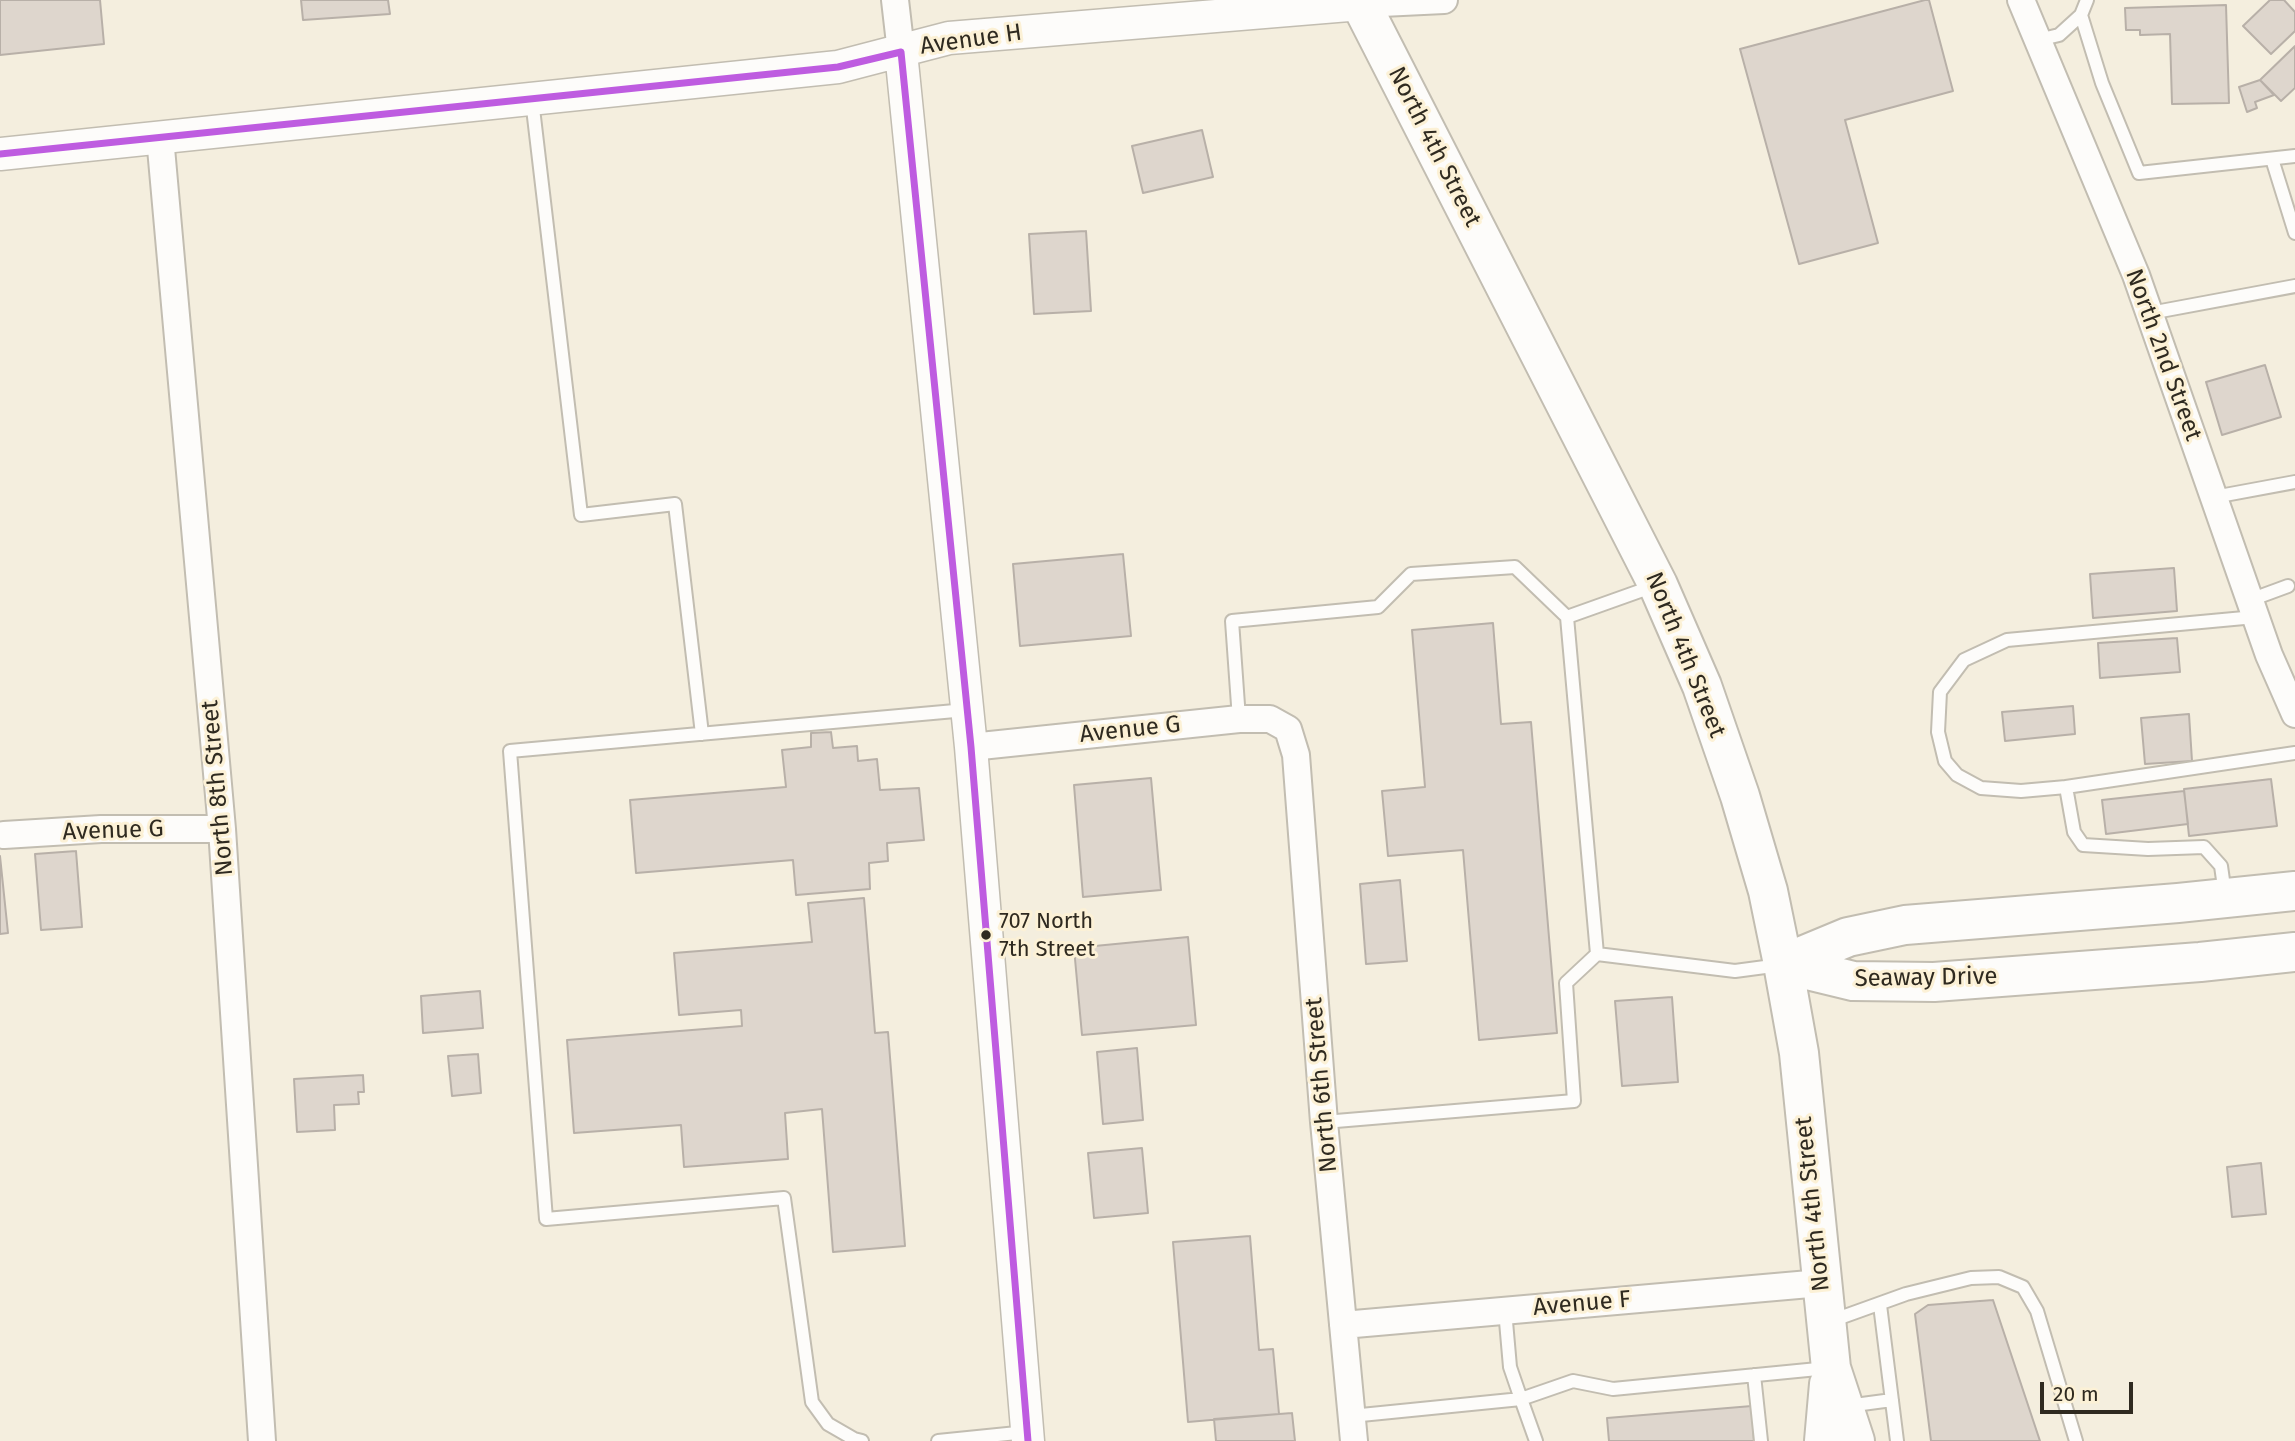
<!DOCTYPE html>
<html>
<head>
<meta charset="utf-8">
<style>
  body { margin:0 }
  #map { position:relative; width:2295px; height:1441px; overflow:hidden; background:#f4eede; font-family:"Fira Sans",sans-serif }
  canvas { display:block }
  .scale { position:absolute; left:2040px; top:1382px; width:93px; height:32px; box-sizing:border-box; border:4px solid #2f2a20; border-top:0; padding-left:9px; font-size:21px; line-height:24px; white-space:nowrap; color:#2f2a20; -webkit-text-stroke:5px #fcf1d6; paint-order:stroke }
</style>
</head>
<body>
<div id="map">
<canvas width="2295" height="1441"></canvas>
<div class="scale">20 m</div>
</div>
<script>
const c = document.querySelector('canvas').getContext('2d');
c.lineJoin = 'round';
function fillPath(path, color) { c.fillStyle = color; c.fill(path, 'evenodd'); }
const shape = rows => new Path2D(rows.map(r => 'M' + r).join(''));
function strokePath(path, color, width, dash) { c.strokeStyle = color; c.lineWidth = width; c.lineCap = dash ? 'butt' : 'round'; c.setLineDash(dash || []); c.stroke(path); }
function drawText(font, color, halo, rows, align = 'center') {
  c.font = font + ' "Fira Sans",sans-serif'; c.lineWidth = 6; c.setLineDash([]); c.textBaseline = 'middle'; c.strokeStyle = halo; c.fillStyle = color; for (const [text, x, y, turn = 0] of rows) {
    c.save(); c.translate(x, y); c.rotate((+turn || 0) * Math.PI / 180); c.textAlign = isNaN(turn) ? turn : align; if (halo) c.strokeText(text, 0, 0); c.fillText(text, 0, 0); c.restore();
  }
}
const building = shape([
  [0,0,100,0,104,44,0,55,0,0],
  [301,0,388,0,390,14,303,20,301,0],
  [1925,0,1929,0,1953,91,1845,120,1878,243,1799,264,1740,49,1925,0],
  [2270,0,2284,0,2295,12,2295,31,2271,54,2243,26,2270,0],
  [2226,5,2229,103,2172,104,2170,34,2140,35,2140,30,2126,30,2125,8,2226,5],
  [2295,46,2295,88,2281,101,2260,80,2295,46],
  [2260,80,2274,95,2255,102,2257,108,2247,112,2239,87,2260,80],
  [1202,130,1213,177,1143,193,1132,146,1202,130],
  [1086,231,1091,311,1034,314,1029,234,1086,231],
  [2265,365,2281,417,2222,435,2206,382,2265,365],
  [1123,554,1131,636,1020,646,1013,564,1123,554],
  [2174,568,2177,611,2093,618,2090,574,2174,568],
  [1493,623,1501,724,1531,722,1557,1033,1479,1040,1463,850,1388,856,1382,791,1425,787,1412,630,1493,623],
  [2177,638,2180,672,2100,678,2098,643,2177,638],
  [2073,706,2075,734,2005,741,2002,712,2073,706],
  [2189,714,2192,761,2145,764,2141,718,2189,714],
  [831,732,833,748,857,746,858,761,877,759,880,790,919,788,924,840,887,843,888,861,869,863,870,889,796,895,793,860,636,873,630,800,786,787,782,750,811,747,811,733,831,732],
  [1151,778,1161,890,1083,897,1074,785,1151,778],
  [2271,779,2277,826,2189,836,2184,789,2271,779],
  [2184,791,2188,824,2106,834,2102,800,2184,791],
  [76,851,82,927,41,930,35,854,76,851],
  [0,856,8,933,0,934,0,856],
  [1400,880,1407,961,1366,964,1360,884,1400,880],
  [864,898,875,1033,888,1032,905,1246,833,1252,822,1109,785,1113,788,1159,684,1167,681,1125,574,1133,567,1040,742,1026,741,1010,679,1015,674,953,812,942,808,903,864,898],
  [1188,937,1196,1025,1082,1035,1074,948,1188,937],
  [480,991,483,1028,423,1033,421,996,480,991],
  [1672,997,1678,1082,1622,1086,1615,1001,1672,997],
  [1137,1048,1143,1120,1103,1124,1097,1052,1137,1048],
  [478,1054,481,1093,452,1096,448,1056,478,1054],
  [363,1075,364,1092,358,1092,359,1104,334,1105,335,1130,297,1132,294,1079,363,1075],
  [1142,1148,1148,1213,1094,1218,1088,1153,1142,1148],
  [2261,1163,2266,1214,2232,1217,2227,1167,2261,1163],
  [1250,1236,1259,1350,1273,1349,1279,1414,1188,1422,1173,1242,1250,1236],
  [1993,1300,2040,1441,1931,1441,1915,1314,1928,1305,1993,1300],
  [1752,1406,1754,1441,1609,1441,1607,1418,1752,1406],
  [1292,1413,1295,1441,1216,1441,1214,1419,1292,1413]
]);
fillPath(building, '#ded6cd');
strokePath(building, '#b8b0a8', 2);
const service = shape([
  [2081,15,2102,83,2139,173,2295,156],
  [2038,40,2059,35,2081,15,2087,0],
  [532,100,581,515,675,504,702,734],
  [2272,159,2295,233],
  [2150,313,2295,286],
  [2214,497,2295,482],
  [1654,586,1567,617,1597,954,1735,971,1780,965],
  [2250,600,2288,586],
  [1239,719,1232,621,1378,607,1411,574,1515,567,1567,617],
  [2066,787,2021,791,1981,788,1957,775,1945,761,1938,732,1940,692,1964,660,2007,640,2255,617],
  [2225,894,2221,866,2204,847,2148,849,2083,845,2074,832,2066,787,2295,753],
  [1324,1122,1574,1101,1566,983,1597,954],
  [1880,1305,1897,1441],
  [1831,1321,1906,1294,1971,1278,1999,1277,2023,1287,2037,1311,2076,1441],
  [1754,1375,1761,1441],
  [1847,1406,1892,1400],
  [1351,1416,1521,1399,1510,1367,1505,1310],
  [862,1441,854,1439,828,1424,812,1402,784,1198,546,1219,510,751,966,710],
  [938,1441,1027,1432],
  [1536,1441,1521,1399,1573,1381,1613,1389,1828,1368]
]);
const minor = shape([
  [895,0,901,52],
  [2021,0,2136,275,2269,655,2295,714],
  [1361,4,1444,0],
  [160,137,222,829,262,1441],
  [971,747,1239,719,1270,719,1288,729,1296,755,1324,1122,1354,1441],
  [4,835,101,829,222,829],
  [1343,1325,1821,1283]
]);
const tertiary = shape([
  [901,52,971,747,1028,1441],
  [0,154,838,67,949,38,1361,4]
]);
const primary = shape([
  [1359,0,1658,585,1702,686,1740,796,1768,891,1783,964,1799,1053,1831,1368,1855,1441],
  [1783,964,1848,937,1905,925,2178,903,2295,891],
  [1783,964,1853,981,1934,982,2200,962,2295,952],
  [1824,1441,1829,1384]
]);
strokePath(service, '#c2bdb1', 16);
strokePath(minor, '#c2bdb1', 30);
strokePath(tertiary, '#c2bdb1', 35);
strokePath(primary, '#c2bdb1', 42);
strokePath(service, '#fdfcfa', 12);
strokePath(minor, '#fdfcfa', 26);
strokePath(tertiary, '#fdfcfa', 32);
strokePath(primary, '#fdfcfa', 38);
strokePath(shape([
  [0,154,838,67,901,52,971,747,1028,1441]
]), '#be5ce0', 7);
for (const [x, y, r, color] of [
  [986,935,6,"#2f2a20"]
]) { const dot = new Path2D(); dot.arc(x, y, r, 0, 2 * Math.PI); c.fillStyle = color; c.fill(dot); strokePath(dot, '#fcf1d6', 2.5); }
drawText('22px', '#2f2a20', '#fcf1d6', [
  ["707 North",999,922],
  ["7th Street",999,950]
], 'left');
drawText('24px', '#2f2a20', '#fcf1d6', [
  ["Avenue H",971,40,-8],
  ["North 4th Street",1434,147,63],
  ["North 2nd Street",2163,355,70],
  ["North 4th Street",1685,655,68],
  ["Avenue G",1130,730,-6],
  ["North 8th Street",218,788,-95],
  ["Avenue G",113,831,-2],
  ["Seaway Drive",1926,978,-1],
  ["North 6th Street",1322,1085,-95],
  ["North 4th Street",1813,1204,-96],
  ["Avenue F",1582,1304,-5]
]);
</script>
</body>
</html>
